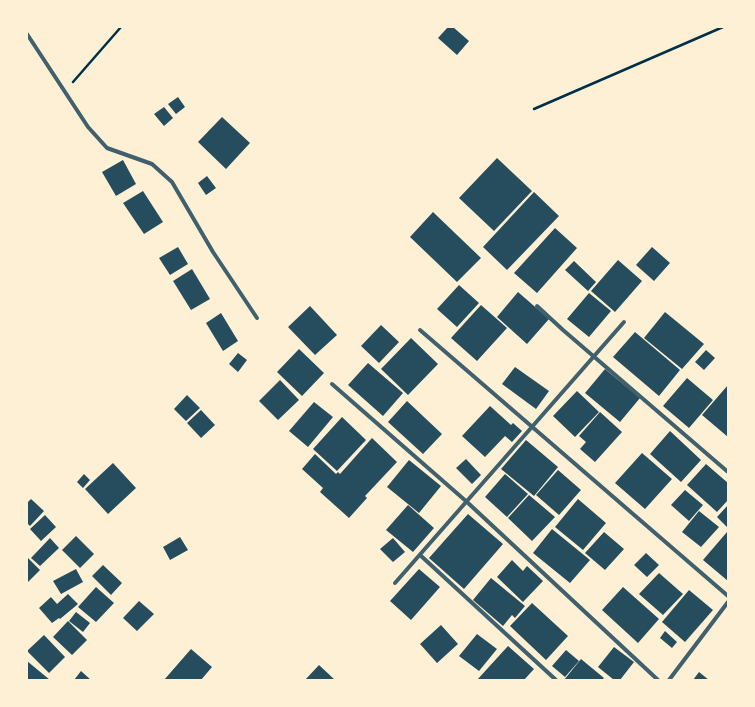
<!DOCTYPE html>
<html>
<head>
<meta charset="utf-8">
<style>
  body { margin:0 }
  #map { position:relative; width:755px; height:707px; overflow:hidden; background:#fdf0d5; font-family:"Roboto Condensed",sans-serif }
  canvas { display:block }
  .frame { position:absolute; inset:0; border:28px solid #fdf0d5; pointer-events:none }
</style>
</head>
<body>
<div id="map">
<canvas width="755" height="707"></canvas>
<div class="frame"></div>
</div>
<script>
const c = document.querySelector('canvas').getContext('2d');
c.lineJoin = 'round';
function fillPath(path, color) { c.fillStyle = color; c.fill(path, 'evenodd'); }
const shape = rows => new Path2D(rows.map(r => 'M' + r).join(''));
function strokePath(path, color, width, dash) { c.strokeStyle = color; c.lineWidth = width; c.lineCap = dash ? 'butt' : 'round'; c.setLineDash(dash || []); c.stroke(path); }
fillPath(shape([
  [448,27,453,27,469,41,457,55,438,38],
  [178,97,185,107,176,114,168,104],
  [164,107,173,118,164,126,154,114],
  [222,117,250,143,226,169,198,142],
  [497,158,532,191,494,231,459,198],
  [123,160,136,184,116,196,102,172],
  [207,176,216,188,206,195,198,183],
  [143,191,163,222,144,234,123,203],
  [534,192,559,216,507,270,483,247],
  [433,212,481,258,457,282,410,237],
  [555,228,577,248,537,293,514,273],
  [178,247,188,264,170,275,159,258],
  [652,247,670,263,654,281,636,265],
  [618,260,642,281,615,312,591,291],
  [574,261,596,282,588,291,565,270],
  [192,269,210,299,191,310,173,281],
  [459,285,479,303,457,327,437,309],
  [518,292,549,319,527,344,497,317],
  [589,293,611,311,589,337,567,319],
  [481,305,507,328,477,361,451,338],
  [310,306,337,335,315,355,288,327],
  [665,312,704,344,682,369,644,338],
  [221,313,238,341,223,351,206,323],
  [381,325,399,342,379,363,361,346],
  [635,332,680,370,659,396,613,357],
  [411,338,438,364,408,395,381,369],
  [299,349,324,373,302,396,277,372],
  [706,350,715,358,704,370,695,362],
  [238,353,247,360,238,372,229,364],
  [368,363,403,393,383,416,348,385],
  [515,367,549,391,536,409,502,384],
  [605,369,640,398,620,422,585,393],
  [687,378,713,400,689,428,663,406],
  [280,380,299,400,278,420,259,401],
  [728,385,728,437,702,415],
  [577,391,599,412,575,437,553,416],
  [187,395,200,408,186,421,174,409],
  [407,401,442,434,423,454,388,422],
  [314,402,333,417,308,447,289,431],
  [490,406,511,425,513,423,522,431,512,442,505,436,485,457,462,436],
  [201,410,215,425,201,438,187,423],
  [600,412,622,432,595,462,580,449,586,442,579,436],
  [342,417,366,440,337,471,313,449],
  [670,431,701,460,681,482,650,454],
  [372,438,397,462,365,496,367,498,349,518,320,492,323,488,302,469,315,454,336,474,338,472,340,474],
  [526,440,558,467,534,496,501,469],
  [642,453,672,479,645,509,615,483],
  [466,459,481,475,472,484,456,468],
  [409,460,441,486,419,513,387,487],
  [113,463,136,488,108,514,85,489],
  [706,464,728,483,728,500,717,512,687,485],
  [558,470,581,490,559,515,536,495],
  [84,474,90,480,83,488,77,482],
  [505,474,528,494,507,517,485,497],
  [685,490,703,505,689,521,671,505],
  [529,495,555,517,532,541,508,518],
  [31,499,44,511,30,526,27,523,27,503],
  [578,499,606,523,583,550,555,527],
  [408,505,434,528,413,552,386,530],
  [728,505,728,528,717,517],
  [699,511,719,527,701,547,682,532],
  [468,514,503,544,464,589,429,558],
  [45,515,56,527,41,541,30,529],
  [552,529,590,560,570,583,533,553],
  [604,532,624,549,605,570,585,553],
  [727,532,728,533,728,581,703,560],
  [76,536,94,554,80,568,62,550],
  [180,537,188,550,170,560,163,547],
  [50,538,59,548,40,566,31,558],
  [393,538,405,552,393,562,380,549],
  [646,553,659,565,647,577,634,565],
  [27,558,28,558,40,570,27,583],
  [512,560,523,571,527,566,543,581,523,602,497,577],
  [103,565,122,583,111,595,92,576],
  [76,569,83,582,61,594,53,581],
  [419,569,440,587,411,620,390,601],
  [659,573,683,594,663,615,639,594],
  [491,578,525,606,515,618,512,615,503,626,473,600],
  [96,587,114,603,96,622,78,607],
  [623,587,659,619,638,643,602,610],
  [689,590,713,610,685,642,662,622],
  [68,594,78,604,60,619,59,618,52,623,39,608,51,597,57,604],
  [139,601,154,614,137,631,123,618],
  [532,603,568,636,546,660,510,626],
  [76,612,90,623,83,632,69,621],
  [68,621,87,640,72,655,53,637],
  [441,625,458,644,437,663,420,644],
  [665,631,677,642,672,648,660,638],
  [477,634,497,649,479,671,459,656],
  [44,635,65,657,49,673,27,651],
  [508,646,534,669,524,680,477,680],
  [614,647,634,662,620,680,614,680,598,667],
  [191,649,212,667,201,680,164,680],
  [566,650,579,661,565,677,552,666],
  [581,659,604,678,602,680,564,680],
  [27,661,50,680,27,680],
  [319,665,335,680,305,680],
  [81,671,91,680,74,680],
  [699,672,709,680,693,680]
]), '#264d5e');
strokePath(shape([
  [73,82,121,27],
  [534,109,723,27]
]), '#003049', 2.5);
strokePath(shape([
  [27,34,88,127,107,148,152,164,172,182,213,252,257,318],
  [537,306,563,330,728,472],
  [420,330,728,596],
  [332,384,467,502,658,680],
  [420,555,556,680],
  [395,583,624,322],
  [669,680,728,602]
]), '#3f606c', 4);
</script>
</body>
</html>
